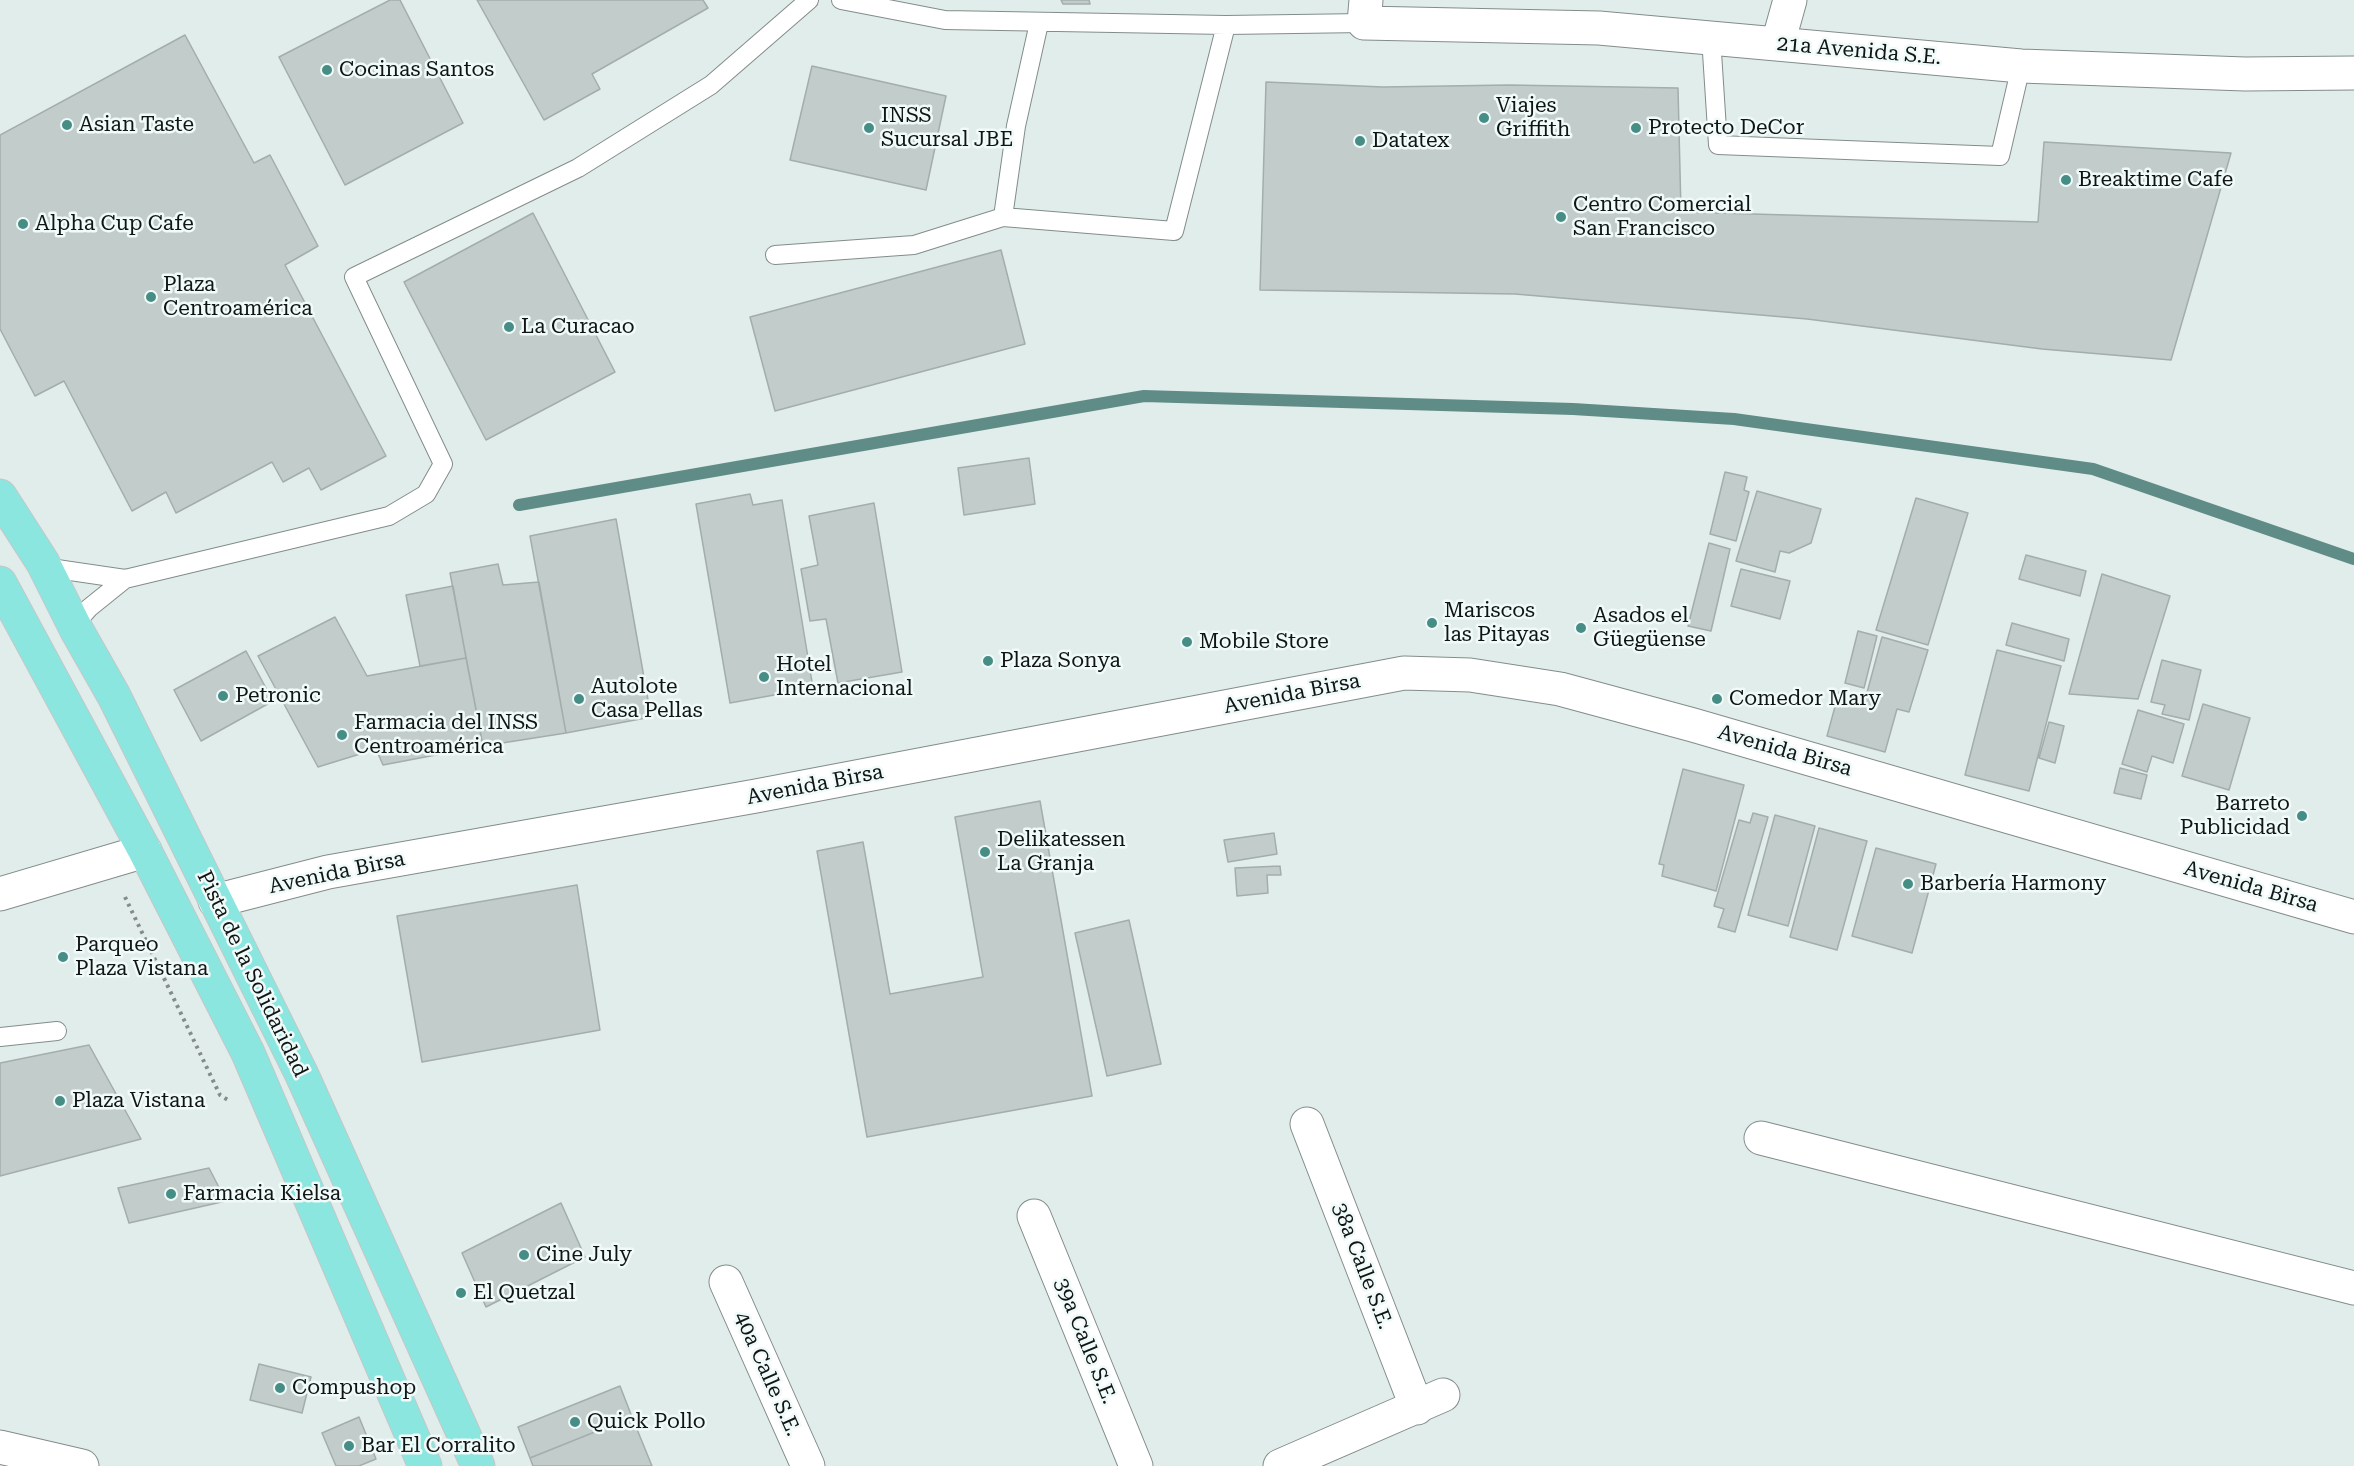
<!DOCTYPE html>
<html>
<head>
<meta charset="utf-8">
<style>
  body { margin:0 }
  canvas { display:block; background:#e1edeb }
</style>
</head>
<body>
<canvas width="2354" height="1466"></canvas>
<script>
const c = document.querySelector('canvas').getContext('2d');
c.lineJoin = 'round';
const shape = rows => new Path2D(rows.map(r => 'M' + r).join(''));
function strokePath(path, color, width, dash) { c.strokeStyle = color; c.lineWidth = width; c.lineCap = dash ? 'butt' : 'round'; c.setLineDash(dash || []); c.stroke(path); }
function fillPath(path, color) { c.fillStyle = color; c.fill(path, 'evenodd'); }
function drawText(font, color, halo, rows, align = 'center') {
  c.font = font + ' "Roboto Serif",serif'; c.lineWidth = 5; c.setLineDash([]); c.textBaseline = 'middle'; c.strokeStyle = halo; c.fillStyle = color; for (const [text, x, y, turn = 0] of rows) {
    c.save(); c.translate(x, y); c.rotate((+turn || 0) * Math.PI / 180); c.textAlign = isNaN(turn) ? turn : align; if (halo) c.strokeText(text, 0, 0); c.fillText(text, 0, 0); c.restore();
  }
}
strokePath(shape([
  [519,505,1144,396,1573,409,1734,419,2093,469,2354,559]
]), '#608c88', 12);
const building = shape([
  [390,0,400,0,463,123,345,185,279,57,390,0],
  [477,0,703,0,708,8,592,74,600,89,544,120,477,0],
  [1061,0,1089,0,1090,4,1063,4,1061,0],
  [185,35,254,163,270,155,318,246,285,265,386,456,321,490,309,468,283,482,272,462,176,513,166,492,132,511,64,381,35,396,0,329,0,135,185,35],
  [812,66,946,96,926,190,790,160,812,66],
  [1266,82,1383,87,1509,85,1678,88,1681,212,2038,222,2044,142,2231,153,2171,360,2042,349,1807,319,1515,294,1260,290,1266,82],
  [533,213,615,372,486,440,404,282,533,213],
  [1001,250,1025,344,775,411,750,317,1001,250],
  [1029,458,1035,504,964,515,958,468,1029,458],
  [1725,472,1747,477,1744,490,1749,492,1736,541,1710,534,1725,472],
  [1757,491,1821,509,1811,543,1789,553,1780,551,1775,572,1736,561,1757,491],
  [750,494,753,505,782,500,813,688,730,703,696,504,750,494],
  [1916,498,1968,513,1928,645,1876,630,1916,498],
  [874,503,902,672,838,683,826,619,810,621,801,569,818,565,809,516,874,503],
  [616,519,651,717,566,733,530,536,616,519],
  [1709,543,1730,549,1711,631,1688,626,1709,543],
  [2026,555,2086,571,2080,596,2019,579,2026,555],
  [498,564,503,585,539,582,566,733,483,746,450,573,498,564],
  [1741,569,1790,581,1780,619,1731,606,1741,569],
  [2102,574,2170,596,2138,699,2069,694,2102,574],
  [453,586,466,658,420,666,406,595,453,586],
  [335,617,367,676,466,658,483,746,383,765,376,749,318,767,258,656,335,617],
  [2012,623,2069,639,2064,661,2006,645,2012,623],
  [1858,631,1877,636,1864,688,1845,683,1858,631],
  [1882,637,1928,650,1909,712,1897,709,1885,752,1827,736,1839,692,1865,700,1882,637],
  [1997,650,2061,666,2029,791,1965,775,1997,650],
  [246,651,273,701,201,741,174,690,246,651],
  [2162,660,2201,670,2189,720,2162,714,2165,705,2151,702,2162,660],
  [2203,704,2250,718,2229,790,2182,776,2203,704],
  [2138,710,2184,724,2173,763,2152,756,2147,772,2122,764,2138,710],
  [2049,722,2064,726,2055,763,2039,758,2049,722],
  [2120,768,2147,775,2141,799,2114,793,2120,768],
  [1683,769,1744,785,1716,891,1662,876,1664,865,1659,864,1683,769],
  [1040,801,1092,1096,867,1137,817,851,863,842,890,994,983,977,955,817,1040,801],
  [1753,813,1768,817,1735,932,1718,927,1724,909,1714,906,1739,820,1750,823,1753,813],
  [1775,815,1815,826,1788,926,1748,915,1775,815],
  [1819,828,1867,841,1837,950,1790,937,1819,828],
  [1274,833,1277,854,1228,862,1224,840,1274,833],
  [1876,848,1936,864,1912,953,1852,936,1876,848],
  [1280,866,1281,875,1267,875,1268,893,1237,896,1235,868,1280,866],
  [577,885,600,1030,422,1062,397,916,577,885],
  [1129,920,1161,1064,1107,1076,1075,933,1129,920],
  [89,1045,141,1139,0,1176,0,1063,89,1045],
  [209,1168,226,1201,129,1223,118,1188,209,1168],
  [561,1203,585,1257,486,1307,462,1253,561,1203],
  [259,1364,311,1377,302,1413,250,1400,259,1364],
  [620,1386,632,1417,530,1458,518,1427,620,1386],
  [359,1417,376,1459,359,1466,336,1466,322,1433,359,1417],
  [632,1417,652,1466,533,1466,530,1458,632,1417]
]);
fillPath(building, '#c1cccb');
strokePath(building, '#a3aeac', 1.5);
const lane = shape([
  [841,0,945,20,1226,25,1364,23],
  [1711,37,1718,145,2000,156,2021,66],
  [1003,217,1016,126,1039,23],
  [775,255,914,245,1003,217,1174,231,1226,25],
  [44,564,50,568,125,579,389,516,426,494,443,464,354,277,578,168,711,85,809,0],
  [76,629,81,617,89,608,125,579],
  [0,1037,57,1031]
]);
const street = shape([
  [1366,0,1364,23,1599,28,2021,66,2245,74,2354,73],
  [1778,43,1790,0],
  [0,894,145,851],
  [1307,1124,1417,1408],
  [1761,1138,2354,1288],
  [1034,1216,1136,1466],
  [726,1282,808,1466],
  [0,1447,82,1466],
  [1280,1466,1443,1395]
]);
const secondary = shape([
  [215,901,328,872,756,796,1404,673,1470,675,1560,689,1693,725,2354,917]
]);
const primary = shape([
  [0,496,43,563,76,629,114,696,302,1075,478,1466],
  [0,583,145,851,248,1053,425,1466]
]);
strokePath(lane, '#828d8b', 20);
strokePath(street, '#828d8b', 35);
strokePath(secondary, '#828d8b', 35);
strokePath(primary, '#c6c7c7', 35);
strokePath(shape([
  [125,897,220,1095,228,1100]
]), '#848c8b', 4, [3, 4.5]);
strokePath(lane, '#fff', 18);
strokePath(street, '#fff', 33);
strokePath(secondary, '#fff', 33);
strokePath(primary, '#8be6df', 33);
for (const [x, y, r, color] of [
  [327,70,6,"#468d86"],
  [1484,118,6,"#468d86"],
  [67,125,6,"#468d86"],
  [869,128,6,"#468d86"],
  [1636,128,6,"#468d86"],
  [1360,141,6,"#468d86"],
  [2066,180,6,"#468d86"],
  [1561,217,6,"#468d86"],
  [23,224,6,"#468d86"],
  [151,297,6,"#468d86"],
  [509,327,6,"#468d86"],
  [1432,623,6,"#468d86"],
  [1581,628,6,"#468d86"],
  [1187,642,6,"#468d86"],
  [988,661,6,"#468d86"],
  [764,677,6,"#468d86"],
  [223,696,6,"#468d86"],
  [579,699,6,"#468d86"],
  [1717,699,6,"#468d86"],
  [342,735,6,"#468d86"],
  [2302,816,6,"#468d86"],
  [985,852,6,"#468d86"],
  [1908,884,6,"#468d86"],
  [63,957,6,"#468d86"],
  [60,1101,6,"#468d86"],
  [171,1194,6,"#468d86"],
  [524,1255,6,"#468d86"],
  [461,1293,6,"#468d86"],
  [280,1388,6,"#468d86"],
  [575,1422,6,"#468d86"],
  [349,1446,6,"#468d86"]
]) { const dot = new Path2D(); dot.arc(x, y, r, 0, 2 * Math.PI); c.fillStyle = color; c.fill(dot); strokePath(dot, '#effaf9', 2); }
drawText('21px', '#101414', '#effaf9', [
  ["21a Avenida S.E.",1859,51,5],
  ["Avenida Birsa",1292,694,-11],
  ["Avenida Birsa",1785,751,16],
  ["Avenida Birsa",815,785,-11],
  ["Avenida Birsa",337,873,-12],
  ["Avenida Birsa",2251,887,16],
  ["Pista de la Solidaridad",252,974,64],
  ["38a Calle S.E.",1362,1266,69],
  ["39a Calle S.E.",1085,1341,68],
  ["40a Calle S.E.",767,1374,66]
]);
drawText('21px', '#101414', '#effaf9', [
  ["Cocinas Santos",339,70],
  ["Viajes",1496,106],
  ["Griffith",1496,130],
  ["INSS",881,116],
  ["Sucursal JBE",881,140],
  ["Asian Taste",79,125],
  ["Protecto DeCor",1648,128],
  ["Datatex",1372,141],
  ["Breaktime Cafe",2078,180],
  ["Centro Comercial",1573,205],
  ["San Francisco",1573,229],
  ["Alpha Cup Cafe",35,224],
  ["Plaza",163,285],
  ["Centroamérica",163,309],
  ["La Curacao",521,327],
  ["Mariscos",1444,611],
  ["las Pitayas",1444,635],
  ["Asados el",1593,616],
  ["Güegüense",1593,640],
  ["Mobile Store",1199,642],
  ["Plaza Sonya",1000,661],
  ["Hotel",776,665],
  ["Internacional",776,689],
  ["Autolote",591,687],
  ["Casa Pellas",591,711],
  ["Petronic",235,696],
  ["Comedor Mary",1729,699],
  ["Farmacia del INSS",354,723],
  ["Centroamérica",354,747],
  ["Barreto",2290,804,"right"],
  ["Publicidad",2290,828,"right"],
  ["Delikatessen",997,840],
  ["La Granja",997,864],
  ["Barbería Harmony",1920,884],
  ["Parqueo",75,945],
  ["Plaza Vistana",75,969],
  ["Plaza Vistana",72,1101],
  ["Farmacia Kielsa",183,1194],
  ["Cine July",536,1255],
  ["El Quetzal",473,1293],
  ["Compushop",292,1388],
  ["Quick Pollo",587,1422],
  ["Bar El Corralito",361,1446]
], 'left');
</script>
</body>
</html>
